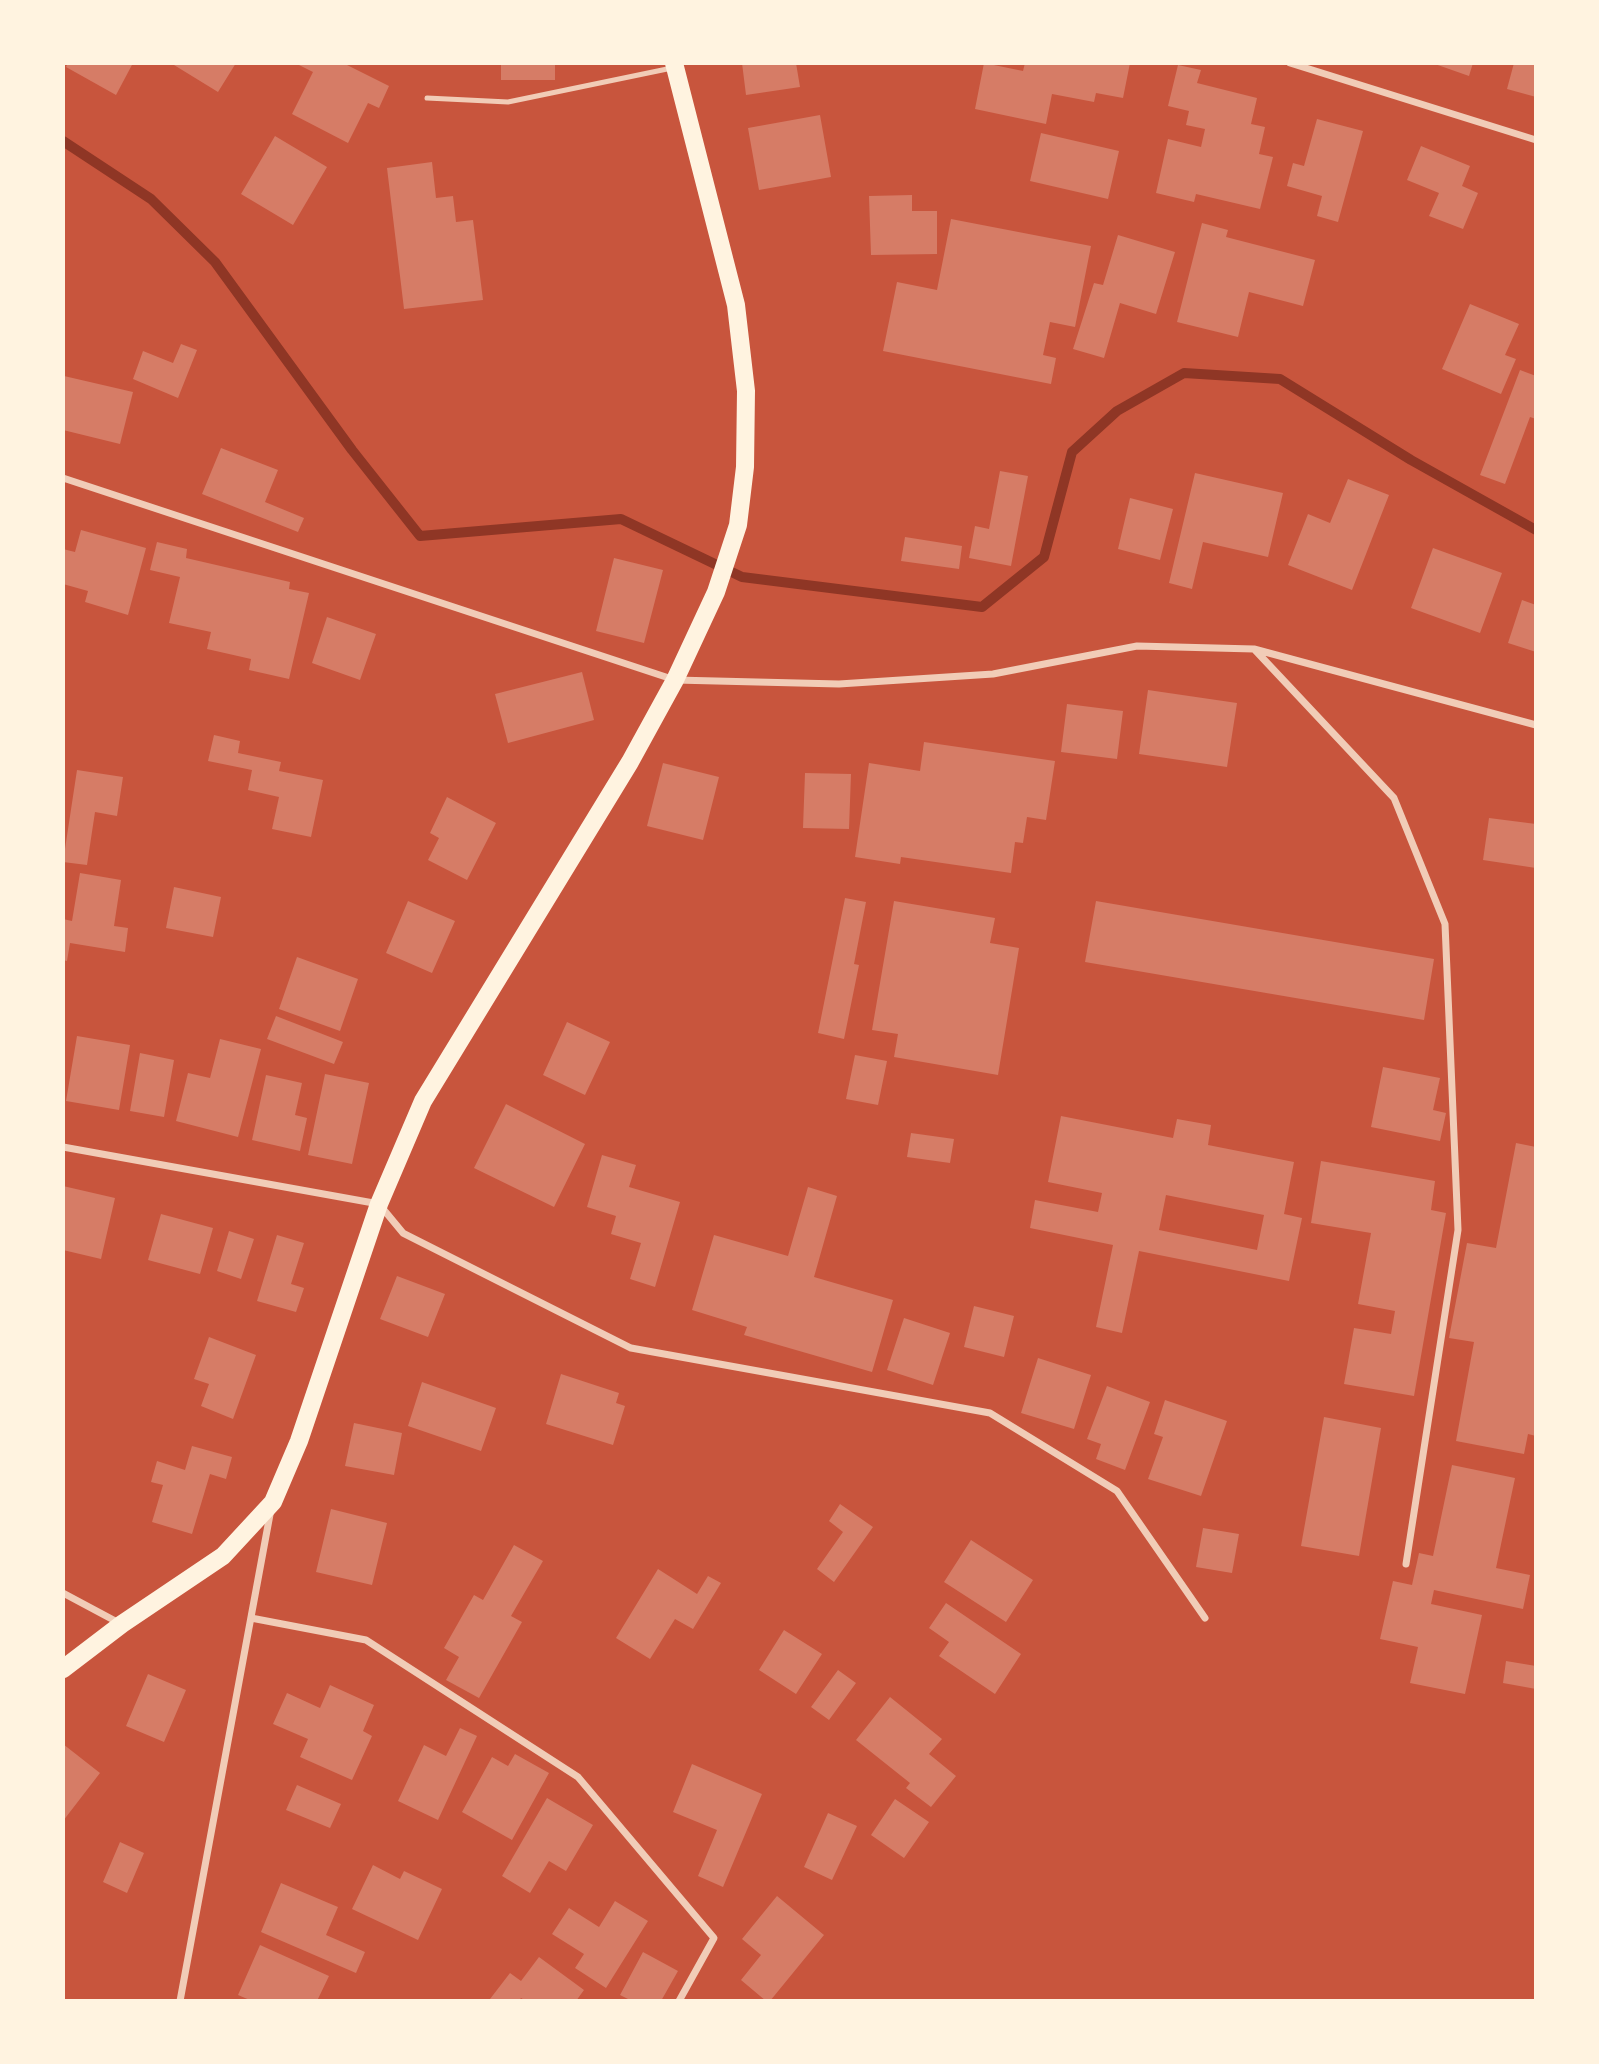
<!DOCTYPE html>
<html>
<head>
<meta charset="utf-8">
<style>
  body { margin:0 }
  #map { position:relative; width:1599px; height:2064px; overflow:hidden; background:#c8553d; font-family:Barlow,sans-serif }
  canvas { display:block }
  .frame { position:absolute; inset:0; border:65px solid #fff3e0; pointer-events:none }
</style>
</head>
<body>
<div id="map">
<canvas width="1599" height="2064"></canvas>
<div class="frame"></div>
</div>
<script>
const c = document.querySelector('canvas').getContext('2d');
c.lineJoin = 'round';
const shape = rows => new Path2D(rows.map(r => 'M' + r).join(''));
function strokePath(path, color, width, dash) { c.strokeStyle = color; c.lineWidth = width; c.lineCap = dash ? 'butt' : 'round'; c.setLineDash(dash || []); c.stroke(path); }
function fillPath(path, color) { c.fillStyle = color; c.fill(path, 'evenodd'); }
strokePath(shape([
  [63,141,151,199,215,262,352,450,420,536,621,519,742,577,982,607,1044,557,1072,452,1117,411,1184,373,1280,379,1411,460,1536,530]
]), '#8f3625', 10);
fillPath(shape([
  [68,63,133,63,116,95,66,67],
  [175,63,236,63,218,92,174,65],
  [295,63,343,63,389,86,379,108,368,103,348,143,292,114,313,72],
  [501,63,555,63,555,80,501,80],
  [742,63,796,63,800,87,746,95],
  [984,63,1023,71,1025,63,1130,63,1123,98,1096,93,1094,102,1052,94,1046,124,975,109],
  [1432,63,1473,63,1469,76],
  [1514,63,1536,63,1536,97,1507,89],
  [1178,65,1201,70,1197,83,1257,98,1251,124,1265,127,1259,154,1273,157,1260,209,1196,194,1194,202,1156,193,1168,139,1201,147,1205,129,1186,125,1189,111,1168,106],
  [820,115,831,177,759,190,748,128],
  [1317,119,1363,131,1338,222,1317,216,1322,196,1287,186,1293,163,1304,166],
  [1041,133,1119,151,1108,199,1030,181],
  [275,136,327,167,293,225,241,194],
  [1421,146,1470,166,1462,186,1478,193,1463,229,1429,216,1439,193,1407,180],
  [432,162,436,198,453,196,456,222,473,220,483,300,404,309,387,168],
  [912,195,912,211,937,211,937,254,871,255,869,196],
  [951,219,1091,246,1075,327,1050,322,1043,355,1056,358,1051,384,883,351,897,282,937,290],
  [1202,223,1228,230,1226,237,1315,260,1303,306,1249,292,1238,337,1177,322],
  [1118,235,1175,252,1156,314,1120,303,1104,358,1073,349,1094,283,1103,285],
  [1470,304,1519,324,1505,355,1516,359,1501,394,1442,369],
  [181,344,197,350,178,398,133,379,143,351,173,363],
  [1520,370,1536,376,1536,419,1530,417,1505,484,1480,475],
  [64,376,133,392,120,444,63,430],
  [221,448,278,470,265,502,304,518,298,532,202,494],
  [1000,471,1028,476,1011,566,969,558,975,526,989,529],
  [1195,473,1283,493,1268,557,1203,542,1192,589,1169,583],
  [1348,479,1389,495,1352,590,1288,565,1308,514,1330,523],
  [1130,498,1173,509,1160,560,1118,549],
  [81,530,146,548,128,615,85,602,88,591,63,584,63,549,75,552],
  [905,537,962,546,959,569,901,561],
  [157,542,187,549,186,558,290,582,289,589,309,593,289,679,249,670,251,659,207,649,211,632,169,623,180,577,150,570],
  [1433,548,1502,573,1480,633,1411,608],
  [614,558,663,570,644,643,596,631],
  [1522,600,1536,605,1536,652,1508,643],
  [327,617,376,634,360,680,312,663],
  [582,672,594,720,508,743,495,694],
  [1148,690,1237,703,1227,767,1139,754],
  [1067,704,1123,711,1117,759,1061,752],
  [214,735,240,741,238,753,281,762,279,771,323,780,311,837,272,829,279,797,248,790,252,770,208,761],
  [924,742,1055,761,1046,820,1027,817,1023,843,1015,842,1011,873,901,857,900,864,855,857,869,763,920,771],
  [663,763,719,777,703,840,647,826],
  [77,770,123,777,117,816,95,812,87,865,63,862],
  [805,773,851,774,849,829,803,828],
  [447,797,496,823,467,880,428,860,439,838,430,833],
  [1489,818,1536,824,1536,868,1483,860],
  [80,873,121,880,114,926,128,928,125,952,70,943,67,961,63,960,63,919,72,921],
  [174,887,221,897,213,937,166,928],
  [845,898,866,902,854,964,859,965,844,1039,818,1033],
  [408,901,455,921,432,973,386,953],
  [894,901,995,918,990,943,1019,948,998,1075,894,1057,898,1034,872,1030],
  [1096,901,1434,959,1424,1020,1085,962],
  [297,957,358,979,340,1031,279,1009],
  [276,1016,343,1042,334,1064,267,1039],
  [567,1022,610,1042,585,1095,543,1075],
  [77,1036,130,1045,119,1110,66,1101],
  [220,1039,261,1049,238,1137,176,1121,188,1073,210,1078],
  [140,1053,174,1060,164,1117,130,1111],
  [855,1055,887,1061,878,1105,846,1099],
  [1383,1067,1440,1078,1433,1110,1446,1113,1440,1141,1371,1127],
  [325,1074,369,1083,352,1164,308,1155],
  [266,1075,302,1083,295,1115,307,1118,300,1151,252,1140],
  [506,1104,585,1144,554,1207,474,1168],
  [1061,1116,1173,1138,1177,1119,1211,1125,1208,1145,1294,1162,1284,1214,1302,1218,1289,1281,1139,1251,1122,1333,1096,1327,1113,1245,1030,1228,1035,1200,1098,1212,1102,1193,1048,1182],
  [1166,1195,1264,1215,1257,1250,1159,1230],
  [911,1133,954,1139,950,1163,907,1157],
  [1516,1143,1536,1147,1536,1436,1528,1434,1524,1454,1456,1441,1474,1342,1449,1338,1467,1243,1496,1248],
  [602,1155,636,1165,629,1187,680,1202,655,1287,630,1279,641,1243,611,1234,616,1216,587,1207],
  [1321,1161,1435,1181,1431,1210,1446,1213,1414,1396,1344,1384,1354,1328,1391,1334,1395,1311,1358,1304,1371,1233,1311,1223],
  [63,1186,115,1198,101,1259,63,1250],
  [808,1187,837,1196,814,1277,893,1300,872,1372,744,1335,747,1327,692,1310,714,1235,788,1256],
  [161,1214,213,1228,200,1274,148,1260],
  [229,1231,254,1239,241,1279,217,1271],
  [277,1235,304,1243,291,1284,304,1288,296,1312,257,1301],
  [397,1276,445,1294,428,1337,380,1319],
  [974,1306,1014,1316,1004,1357,964,1347],
  [904,1318,950,1333,933,1385,887,1370],
  [209,1337,256,1355,233,1419,201,1406,209,1384,194,1379],
  [1038,1358,1091,1375,1074,1429,1021,1413],
  [561,1374,619,1393,616,1403,625,1406,613,1445,546,1424],
  [422,1382,496,1408,481,1451,408,1426],
  [1107,1386,1150,1402,1125,1470,1096,1459,1101,1444,1087,1439],
  [1165,1400,1227,1421,1201,1496,1148,1479,1163,1437,1154,1434],
  [1324,1417,1381,1428,1359,1556,1301,1546],
  [354,1423,402,1433,394,1475,345,1466],
  [192,1446,232,1457,226,1479,210,1474,192,1534,152,1522,163,1485,151,1482,157,1461,185,1470],
  [1452,1465,1515,1478,1496,1568,1530,1575,1523,1609,1434,1590,1431,1604,1482,1615,1465,1694,1410,1683,1418,1647,1380,1639,1393,1581,1412,1585,1419,1553,1433,1556],
  [840,1504,873,1527,834,1582,817,1569,843,1532,829,1521],
  [331,1509,387,1523,372,1585,316,1572],
  [1203,1528,1239,1534,1232,1573,1196,1567],
  [971,1540,1033,1580,1006,1622,944,1582],
  [514,1545,543,1561,511,1616,522,1622,479,1698,446,1680,459,1657,444,1648,474,1595,483,1600],
  [658,1569,697,1594,708,1576,721,1583,693,1629,675,1619,650,1659,616,1638],
  [946,1603,1021,1654,995,1694,939,1656,949,1642,929,1628],
  [784,1630,822,1654,796,1694,759,1670],
  [1506,1661,1536,1666,1536,1689,1503,1683],
  [838,1670,856,1683,829,1720,811,1707],
  [148,1674,186,1690,164,1742,126,1726],
  [330,1685,374,1705,363,1731,372,1736,352,1780,300,1757,308,1739,273,1724,287,1693,320,1708],
  [890,1697,942,1739,929,1754,956,1776,931,1807,906,1788,910,1783,856,1740],
  [460,1728,477,1736,438,1820,398,1801,424,1745,446,1756],
  [63,1744,100,1773,63,1821],
  [515,1754,549,1773,512,1840,462,1812,492,1757,508,1766],
  [692,1764,762,1794,723,1887,698,1876,717,1830,673,1812],
  [297,1785,341,1804,330,1828,286,1810],
  [547,1798,593,1825,566,1871,549,1861,530,1893,502,1876],
  [895,1799,929,1822,904,1858,871,1835],
  [828,1813,857,1826,832,1880,804,1867],
  [120,1842,144,1853,127,1893,103,1882],
  [373,1865,400,1879,404,1871,442,1889,418,1940,352,1909],
  [281,1883,338,1907,326,1935,365,1952,356,1973,261,1932],
  [777,1896,824,1935,770,2001,766,2001,741,1980,761,1955,742,1939],
  [615,1901,648,1921,606,1988,575,1968,584,1954,552,1934,569,1908,599,1927],
  [260,1945,329,1976,317,2001,252,2001,238,1995],
  [643,1952,678,1971,661,2001,632,2001,620,1995],
  [539,1957,584,1990,576,2001,526,2001,521,1998,519,2001,490,1999,510,1973,521,1981]
]), '#d67c66');
strokePath(shape([
  [427,98,508,102,672,68]
]), '#f1ccb7', 5);
strokePath(shape([
  [1290,63,1536,140],
  [63,478,675,680,839,684,993,674,1137,646,1254,649,1536,725],
  [1255,650,1394,798,1445,924,1458,1230,1406,1564],
  [63,1147,379,1204,403,1233,631,1348,990,1413,1117,1491,1205,1618],
  [63,1593,121,1624],
  [251,1618,366,1640,578,1777,714,1938,679,2001],
  [180,2001,271,1509]
]), '#f1ccb7', 7);
strokePath(shape([
  [63,1669,122,1624,223,1556,273,1502,299,1441,379,1204,423,1101,630,762,675,680,716,592,738,525,745,467,746,391,736,305,674,63]
]), '#fff3e0', 18);
</script>
</body>
</html>
